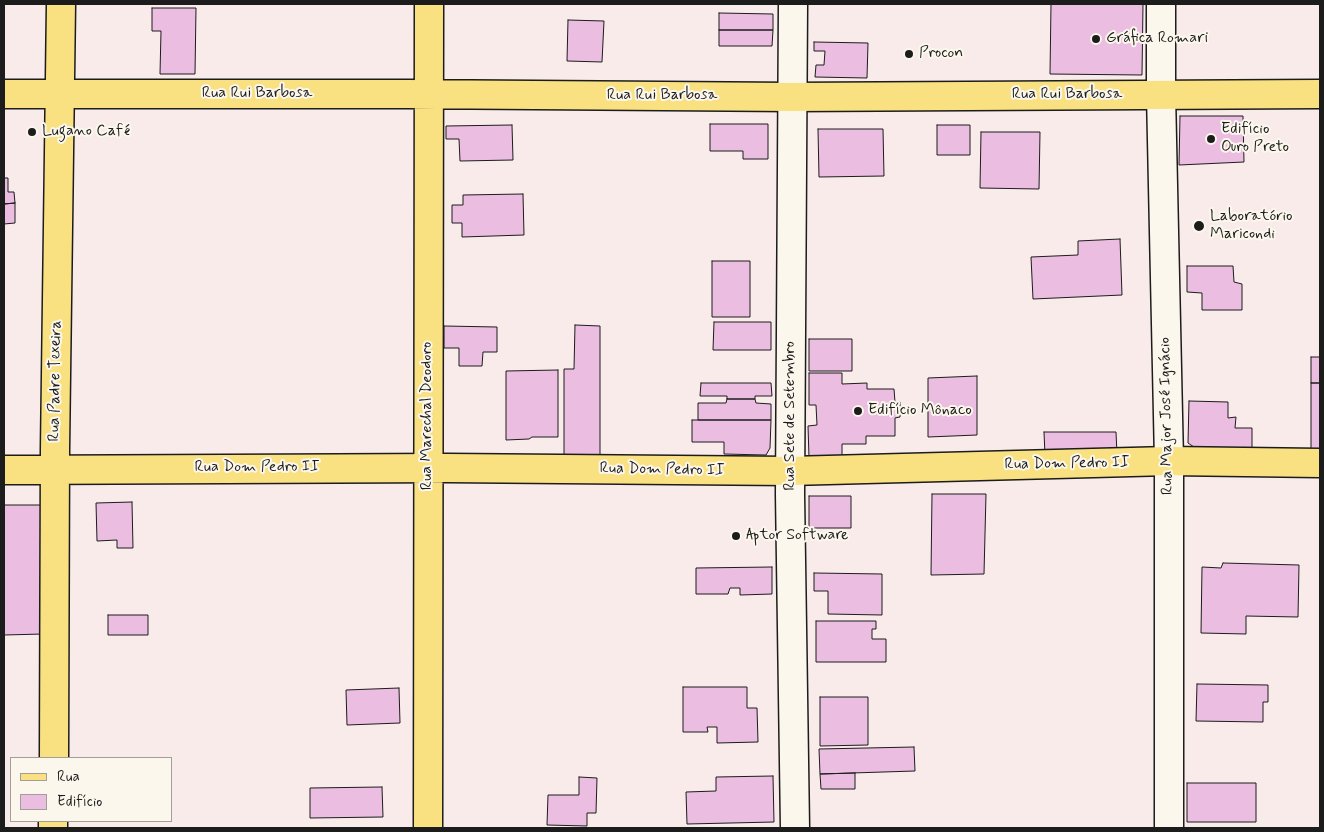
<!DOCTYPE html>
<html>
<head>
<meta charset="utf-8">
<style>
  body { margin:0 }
  #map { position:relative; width:1324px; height:832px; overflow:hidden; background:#f8ebea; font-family:Mynerve,sans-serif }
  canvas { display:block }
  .frame { position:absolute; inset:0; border:5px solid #1c1c1c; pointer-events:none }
  .legend { position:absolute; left:10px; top:757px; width:162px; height:65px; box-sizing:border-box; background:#fbf7ec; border:1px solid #a29f99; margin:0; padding:6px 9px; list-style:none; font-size:15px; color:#1c1c1c }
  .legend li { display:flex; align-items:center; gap:10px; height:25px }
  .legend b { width:25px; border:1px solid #a29f99 }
</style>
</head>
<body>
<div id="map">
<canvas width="1324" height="832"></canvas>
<div class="frame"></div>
<ul class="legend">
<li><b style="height:6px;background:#f9e181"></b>Rua</li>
<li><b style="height:14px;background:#eabde1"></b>Edifício</li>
</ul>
</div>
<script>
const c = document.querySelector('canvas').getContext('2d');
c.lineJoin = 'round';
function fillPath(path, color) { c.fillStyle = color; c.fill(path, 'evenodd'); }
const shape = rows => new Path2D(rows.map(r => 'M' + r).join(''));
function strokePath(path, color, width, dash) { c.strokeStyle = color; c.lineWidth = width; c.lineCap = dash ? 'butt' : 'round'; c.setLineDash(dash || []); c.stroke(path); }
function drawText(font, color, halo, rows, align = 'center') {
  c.font = font + ' Mynerve,sans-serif'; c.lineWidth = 4; c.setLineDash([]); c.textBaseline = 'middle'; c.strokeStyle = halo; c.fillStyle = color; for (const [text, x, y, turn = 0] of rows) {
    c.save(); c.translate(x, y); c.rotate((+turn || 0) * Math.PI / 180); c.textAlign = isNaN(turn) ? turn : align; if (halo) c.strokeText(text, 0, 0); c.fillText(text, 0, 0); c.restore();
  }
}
const building = shape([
  [1051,4,1143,4,1142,75,1050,74,1051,4],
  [152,8,196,8,195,74,160,74,161,31,152,31,152,8],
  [719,13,773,14,773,30,719,30,719,13],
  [568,20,604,21,602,62,567,61,568,20],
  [719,30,773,30,772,46,719,46,719,30],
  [814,42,868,43,867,78,815,77,816,65,824,65,825,51,814,51,814,42],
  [1180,116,1243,116,1244,162,1179,165,1180,116],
  [710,124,768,124,768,159,743,159,743,151,710,151,710,124],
  [512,125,513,160,460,161,459,139,446,139,446,126,512,125],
  [937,125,970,125,970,155,937,155,937,125],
  [818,129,883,129,884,176,819,177,818,129],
  [981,132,1040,132,1039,189,980,188,981,132],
  [4,178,8,178,8,192,14,192,15,203,4,204,4,178],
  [523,194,524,235,462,237,462,223,452,223,452,205,463,205,463,195,523,194],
  [15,203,15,223,4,224,4,230,4,204,15,203],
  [1120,239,1122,295,1033,299,1031,257,1078,255,1078,241,1120,239],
  [712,261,750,261,750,317,712,317,712,261],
  [1187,266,1233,266,1234,282,1242,284,1242,310,1202,310,1202,293,1187,292,1187,266],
  [714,322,771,322,771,350,713,350,714,322],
  [575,325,600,326,600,459,564,458,564,369,574,369,575,325],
  [444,326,497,327,497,352,483,352,482,366,459,366,459,348,444,348,444,326],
  [809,339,852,339,852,371,809,371,809,339],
  [1311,357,1320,357,1320,383,1311,383,1311,357],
  [558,370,558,437,532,437,529,439,506,440,506,371,558,370],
  [809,373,842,373,842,384,867,383,867,389,894,389,895,402,900,402,900,417,895,418,895,436,866,436,866,444,842,444,842,458,809,458,808,426,817,425,816,405,809,405,809,373],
  [977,376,977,435,928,437,928,378,977,376],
  [701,383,771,383,772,396,755,396,755,399,727,399,727,396,700,396,701,383],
  [1311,383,1320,383,1320,452,1311,452,1311,383],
  [727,399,755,399,756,403,771,404,771,420,698,420,698,403,726,403,727,399],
  [1189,401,1228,402,1228,418,1236,417,1235,428,1252,428,1252,448,1194,447,1188,443,1189,401],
  [692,420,771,420,770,448,766,455,724,454,724,442,692,442,692,420],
  [1044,432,1116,432,1117,454,1045,455,1044,432],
  [932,494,986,494,984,574,931,575,932,494],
  [809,496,851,496,851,528,809,528,809,496],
  [132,502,133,548,117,548,117,540,97,541,96,503,132,502],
  [4,505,43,505,43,634,4,635,4,505],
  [1223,563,1299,565,1298,617,1246,616,1246,634,1201,633,1202,567,1221,568,1223,563],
  [772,567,772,594,740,595,740,588,730,588,728,594,696,594,696,568,772,567],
  [814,573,882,574,882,615,828,614,828,591,814,591,814,573],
  [108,615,148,615,148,635,108,635,108,615],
  [816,621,876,621,876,629,872,629,872,639,886,639,886,662,816,662,816,621],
  [1197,684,1268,685,1268,702,1263,702,1263,722,1196,721,1197,684],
  [683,687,747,687,747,708,757,708,758,742,717,743,717,727,707,727,708,732,683,732,683,687],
  [399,688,400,723,347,725,346,690,399,688],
  [820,697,868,697,868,745,820,746,820,697],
  [914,747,915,771,820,774,819,749,914,747],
  [855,773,855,789,821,789,820,774,855,773],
  [773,776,774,822,687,824,686,792,716,791,716,777,773,776],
  [579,777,597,778,596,813,587,813,587,826,547,825,548,795,579,795,579,777],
  [1187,783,1256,783,1256,822,1187,822,1187,783],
  [382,787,383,817,310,818,310,788,382,787]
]);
fillPath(building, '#eabde1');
strokePath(building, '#1c1c1c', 1);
const minor = shape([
  [793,4,790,494,795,828],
  [1161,4,1161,94,1169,461,1169,828]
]);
const major = shape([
  [4,94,406,94,792,97,1320,94],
  [4,470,447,468,790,471,1169,461,1320,463],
  [54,758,55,449,61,4],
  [53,828,53,821],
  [428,828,429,4]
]);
strokePath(minor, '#1c1c1c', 31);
strokePath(major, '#1c1c1c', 31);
strokePath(minor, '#fbf7ec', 28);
strokePath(major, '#f9e181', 28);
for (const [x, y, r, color] of [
  [1096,39,5,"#1c1c1c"],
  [909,54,5,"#1c1c1c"],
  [32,132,5,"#1c1c1c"],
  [1211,139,5,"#1c1c1c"],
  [1199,226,6,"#1c1c1c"],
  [858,411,5,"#1c1c1c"],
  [736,536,5,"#1c1c1c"]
]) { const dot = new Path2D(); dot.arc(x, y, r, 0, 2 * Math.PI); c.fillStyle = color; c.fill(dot); strokePath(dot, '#fbf7ec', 2); }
drawText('16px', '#1c1c1c', '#fbf7ec', [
  ["Gráfica Romari",1106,39],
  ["Procon",919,54],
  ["Edifício",1221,130],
  ["Ouro Preto",1221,148],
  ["Lugano Café",42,132],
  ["Laboratório",1210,217],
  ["Maricondi",1210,235],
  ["Edifício Mônaco",868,411],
  ["Aptor Software",746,536]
], 'left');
drawText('16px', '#1c1c1c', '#fbf7ec', [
  ["Rua Rui Barbosa",257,94],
  ["Rua Rui Barbosa",1067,95],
  ["Rua Rui Barbosa",662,96],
  ["Rua Padre Texeira",56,381,-89],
  ["Rua Marechal Deodoro",428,416,-90],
  ["Rua Sete de Setembro",791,416,-90],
  ["Rua Major José Ignácio",1167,416,-91],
  ["Rua Dom Pedro II",1067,464,-1],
  ["Rua Dom Pedro II",257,468],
  ["Rua Dom Pedro II",662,470,1]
]);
</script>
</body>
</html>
